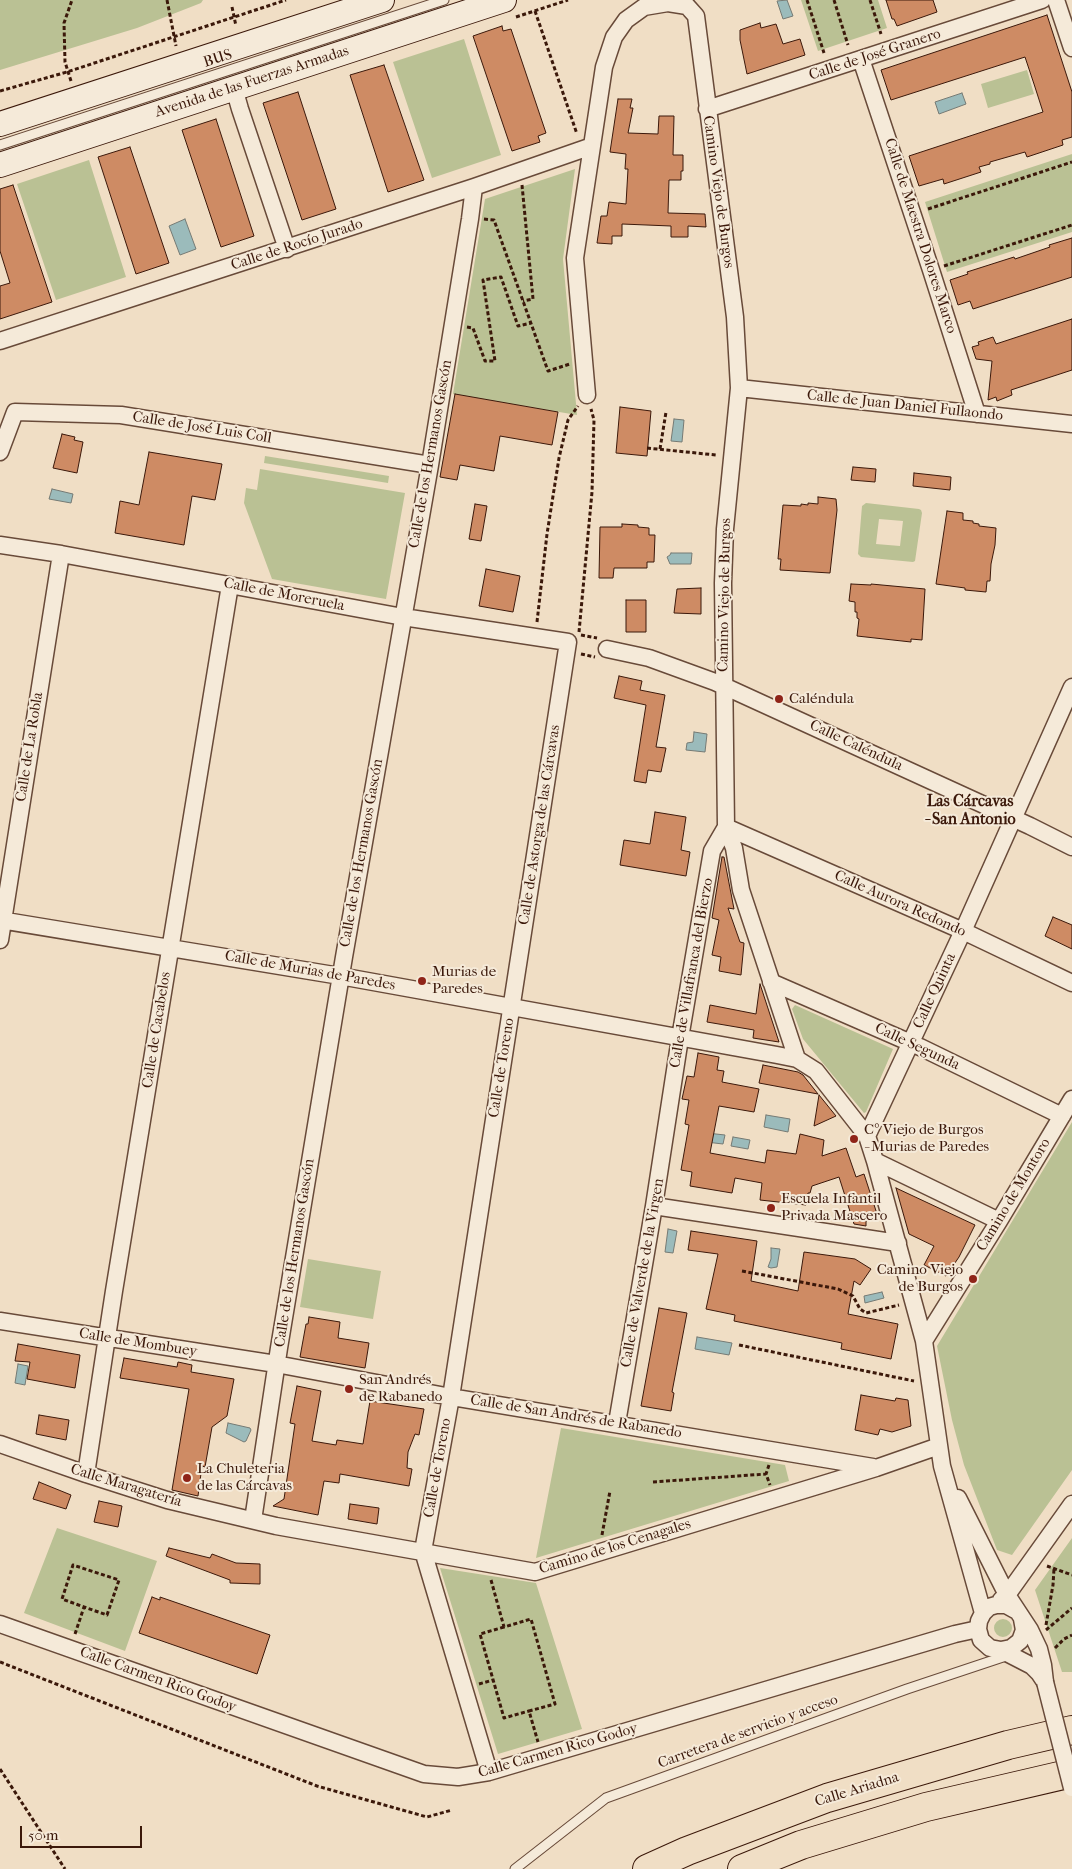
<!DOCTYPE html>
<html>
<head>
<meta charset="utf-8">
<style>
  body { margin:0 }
  #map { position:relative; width:1072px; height:1869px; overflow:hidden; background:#f0dec5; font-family:"IM FELL French Canon",serif }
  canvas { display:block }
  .scale { position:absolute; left:20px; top:1826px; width:122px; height:22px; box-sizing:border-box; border:2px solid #3b180a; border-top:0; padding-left:6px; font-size:15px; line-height:18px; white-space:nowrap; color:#3b180a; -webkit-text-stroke:4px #f5ead9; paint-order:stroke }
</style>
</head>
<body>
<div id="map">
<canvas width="1072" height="1869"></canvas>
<div class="scale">50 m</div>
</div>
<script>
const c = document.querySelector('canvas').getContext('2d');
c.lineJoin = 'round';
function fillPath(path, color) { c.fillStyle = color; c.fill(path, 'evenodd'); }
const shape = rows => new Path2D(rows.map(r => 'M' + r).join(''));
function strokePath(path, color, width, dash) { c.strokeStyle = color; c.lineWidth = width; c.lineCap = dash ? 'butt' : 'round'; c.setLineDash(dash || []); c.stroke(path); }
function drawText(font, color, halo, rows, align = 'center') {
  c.font = font + ' "IM FELL French Canon",serif'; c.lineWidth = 4; c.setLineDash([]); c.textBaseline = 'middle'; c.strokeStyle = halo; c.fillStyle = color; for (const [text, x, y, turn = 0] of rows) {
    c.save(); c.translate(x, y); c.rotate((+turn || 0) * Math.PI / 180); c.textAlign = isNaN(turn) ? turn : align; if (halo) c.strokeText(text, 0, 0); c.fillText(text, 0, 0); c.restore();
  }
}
fillPath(shape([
  [0,0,203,0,201,3,137,28,0,70],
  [801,0,878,0,887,28,818,51],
  [464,39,501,155,432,178,393,62],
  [1027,70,1034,94,988,108,981,84],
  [1072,154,1072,232,947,272,925,202],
  [89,160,126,277,56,300,17,184],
  [575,169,563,259,577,415,453,394,485,199],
  [265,456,389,476,388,483,264,463],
  [260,469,405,493,386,599,272,579,244,503,246,488,257,490],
  [866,503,919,509,921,510,922,513,915,561,913,562,861,557,858,554,862,506],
  [879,519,903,521,900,546,876,544],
  [795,1005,893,1049,866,1112,864,1113,803,1039,792,1009],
  [1072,1122,1072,1470,1012,1555,997,1550,964,1465,952,1420,937,1346],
  [308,1259,381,1271,373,1319,300,1307],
  [561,1428,785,1465,789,1481,536,1558],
  [57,1528,157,1561,125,1651,24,1613],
  [1072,1538,1072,1672,1062,1672,1035,1590],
  [440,1568,536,1583,582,1729,498,1754],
  '994 1628a9 9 0 1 1 18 0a9 9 0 1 1-18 0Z'
]), '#bac194');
const water = shape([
  [787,0,793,16,783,19,777,1,787,0],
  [962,93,966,104,939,114,935,102,962,93],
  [185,219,196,249,180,255,169,226,185,219],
  [674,419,684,420,682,442,671,441,674,419],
  [52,489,73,494,71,503,49,499,52,489],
  [671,553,692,553,691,564,670,564,667,557,670,555,671,553],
  [694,732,707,734,705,752,686,750,687,743,693,742,694,732],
  [766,1115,790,1119,788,1132,764,1127,766,1115],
  [707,1133,725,1135,723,1144,706,1142,707,1133],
  [733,1137,750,1140,748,1149,731,1146,733,1137],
  [668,1229,677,1231,673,1253,665,1252,668,1229],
  [771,1248,780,1249,777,1267,771,1268,768,1267,771,1259,771,1248],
  [882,1292,884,1298,865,1303,864,1296,882,1292],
  [697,1337,732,1343,729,1355,695,1349,697,1337],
  [18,1364,28,1366,25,1385,15,1383,18,1364],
  [228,1423,250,1428,251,1430,246,1441,244,1442,226,1433,228,1423]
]);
fillPath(water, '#9bbbbb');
strokePath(water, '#757a74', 1);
const building = shape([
  [886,0,933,0,937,12,897,26,894,19,892,19,886,0],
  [1047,15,1072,92,1072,137,1062,140,1063,145,1027,157,1025,152,990,162,990,164,979,167,981,172,944,184,943,179,919,186,909,156,1043,112,1034,84,1025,57,891,100,881,70,1047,15],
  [760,23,761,28,776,24,783,44,800,39,805,55,747,74,740,40,740,30,760,23],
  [502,26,503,31,511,29,546,133,538,136,540,142,512,151,473,36,502,26],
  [384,65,424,180,388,192,350,75,384,65],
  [298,92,336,209,302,220,263,103,298,92],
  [618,99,632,99,630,108,633,108,628,133,658,134,659,116,674,116,673,155,683,155,683,171,681,171,681,180,669,180,668,213,705,214,706,227,688,226,688,237,671,237,671,226,622,224,622,236,612,236,612,244,597,243,601,216,607,216,609,202,626,204,628,169,625,169,626,154,610,152,618,99],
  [216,119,254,236,221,247,182,130,216,119],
  [130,147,169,263,136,274,98,157,130,147],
  [13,185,52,302,0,319,0,286,10,283,0,251,0,189,13,185],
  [1072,238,1072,277,973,309,970,301,958,305,950,280,968,274,967,272,1014,257,1015,259,1050,247,1049,245,1072,238],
  [1072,319,1072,370,1011,390,1012,395,997,401,996,397,988,400,992,361,976,359,972,347,979,345,978,342,993,337,996,344,1072,319],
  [455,394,558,412,552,445,500,436,494,471,460,465,457,480,440,477,455,394],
  [620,407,651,411,647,456,616,453,620,407],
  [62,434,75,437,74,440,83,442,77,473,53,468,62,434],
  [149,452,222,464,215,500,192,496,184,545,115,533,120,501,139,505,149,452],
  [853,467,876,469,875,482,851,480,853,467],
  [914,473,951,477,950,490,913,486,914,473],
  [818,497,836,499,837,510,830,573,780,570,781,559,778,559,783,505,801,506,801,504,808,505,808,503,818,504,818,497],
  [475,504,487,506,481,541,469,539,475,504],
  [947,511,963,513,963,520,973,521,973,523,979,524,979,526,996,528,995,545,991,564,990,581,987,581,986,592,965,590,965,588,936,584,947,511],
  [622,524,638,525,638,527,649,528,649,535,655,535,654,562,647,562,647,568,614,568,613,578,599,578,600,527,622,527,622,524],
  [486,569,520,576,513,612,479,606,486,569],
  [851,584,871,585,871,584,925,589,922,640,911,639,911,642,857,636,859,619,857,618,857,612,855,612,855,602,849,601,851,584],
  [701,588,701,614,674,613,677,589,701,588],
  [626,600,646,600,646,632,626,632,626,600],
  [619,676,642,681,640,690,665,695,656,747,666,748,661,772,648,770,646,783,634,781,646,705,614,698,619,676],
  [655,812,686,817,681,850,690,852,686,876,620,865,624,840,650,844,655,812],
  [722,857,724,857,734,909,728,908,740,942,744,943,741,975,719,971,721,957,712,955,719,920,712,918,722,857],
  [1053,917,1072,925,1072,949,1045,936,1053,917],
  [760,984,779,1042,753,1038,754,1030,707,1022,710,1005,756,1014,760,984],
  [698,1053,719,1057,717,1070,724,1071,722,1082,759,1089,754,1112,719,1106,710,1153,765,1163,767,1150,796,1154,800,1134,824,1140,822,1156,846,1148,856,1177,864,1174,878,1217,866,1221,866,1226,854,1224,839,1177,812,1186,810,1193,808,1193,806,1205,760,1200,762,1183,735,1178,732,1193,690,1186,692,1172,681,1170,689,1125,685,1124,689,1100,682,1099,687,1076,694,1077,698,1053],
  [763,1065,798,1072,803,1075,818,1094,759,1083,763,1065],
  [819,1095,836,1116,814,1126,819,1095],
  [896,1188,975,1225,959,1257,946,1276,924,1265,934,1246,909,1234,896,1188],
  [691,1231,757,1241,751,1281,798,1291,804,1252,855,1259,871,1269,860,1285,854,1281,848,1314,898,1324,891,1359,841,1349,842,1343,734,1321,735,1315,706,1309,718,1254,688,1250,691,1231],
  [659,1308,687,1313,672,1392,674,1393,671,1411,641,1406,659,1308],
  [309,1317,340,1322,338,1338,369,1343,365,1368,300,1357,306,1324,308,1324,309,1317],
  [18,1344,80,1355,75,1388,27,1379,30,1362,15,1361,18,1344],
  [124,1358,177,1367,178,1362,192,1365,191,1372,234,1379,227,1416,212,1427,205,1467,202,1466,198,1496,172,1490,189,1389,120,1378,124,1358],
  [297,1386,321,1391,312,1441,336,1445,337,1440,363,1444,370,1401,424,1409,419,1435,415,1434,408,1452,407,1468,412,1469,409,1486,340,1474,339,1483,324,1481,318,1515,273,1506,284,1499,295,1424,290,1423,297,1386],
  [861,1395,895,1401,896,1398,908,1400,911,1426,892,1432,880,1429,878,1435,855,1430,861,1395],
  [39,1415,69,1420,66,1440,36,1434,39,1415],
  [39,1482,71,1495,66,1509,33,1499,39,1482],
  [99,1501,122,1506,118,1527,94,1522,99,1501],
  [350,1504,379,1508,377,1524,348,1519,350,1504],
  [169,1548,210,1558,212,1554,236,1563,260,1564,260,1584,230,1583,230,1580,166,1556,169,1548],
  [152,1597,160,1600,160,1597,270,1635,257,1674,139,1633,152,1597]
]);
fillPath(building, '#ce8b64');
strokePath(building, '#3b180a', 1);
const lane = shape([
  [0,145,444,0],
  [515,1869,606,1798,907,1689,1009,1655]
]);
const street = shape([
  [1056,0,1072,48],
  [861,59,931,270,977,414],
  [239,87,236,95,240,109,287,249],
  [707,109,1042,0],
  [0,341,474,187,592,146],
  [739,388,1072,424],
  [587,395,575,258,604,67,614,37,626,20,644,7,668,3,687,6,696,16,735,317,739,388,725,529,723,583,726,827,734,848,741,890,797,1059],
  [0,452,15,412,121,415,430,465],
  [0,545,61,554,403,617,568,642,451,1397,423,1551,489,1772],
  [607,649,649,658,715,682,1030,826,1072,847],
  [726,827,963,931,1072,983],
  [0,920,340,976,777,1055,797,1059,816,1071,867,1136,875,1161,924,1341,942,1466,983,1613],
  [0,940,61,554],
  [771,982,920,1047,1062,1116],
  [867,1136,963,931,1072,687],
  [875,1161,999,1221],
  [654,1206,898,1243],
  [0,1321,276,1364,451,1397,873,1467],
  [924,1341,999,1221,1072,1099],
  [617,1423,654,1206,680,1038,712,851,726,827],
  [0,1444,86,1474,167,1500,276,1526,535,1572,876,1468,939,1446],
  [86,1474,114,1291,230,585],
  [958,1498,1007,1595,1030,1630,1039,1649,1043,1665,1045,1682],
  [253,1520,279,1348,344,957,430,465,470,219,474,187],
  [1001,1600,1007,1595,1072,1504],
  [1015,1610,1006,1605,996,1605,989,1607,983,1613,979,1621,978,1629,981,1640,990,1648,1001,1650,1011,1648,1020,1641,1024,1630,1022,1619],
  [0,1624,424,1774,458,1777,489,1772,955,1634,978,1629],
  [1001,1650,1032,1666,1039,1673,1045,1682]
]);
const secondary = shape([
  [0,124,382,0],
  [0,165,504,0]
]);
const highway = shape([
  [647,1869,687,1851,827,1798,1008,1745,1072,1730],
  [742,1869,801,1845,926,1807,1072,1773]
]);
strokePath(lane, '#684a39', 11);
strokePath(street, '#684a39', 19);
strokePath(secondary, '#3b180a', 26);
strokePath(highway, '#3b180a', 30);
strokePath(shape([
  [167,0,176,46],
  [807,0,824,53],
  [834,0,848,45],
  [870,0,881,34],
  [232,7,236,26],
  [535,11,577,134],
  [516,17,568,0],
  [71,81,65,62,64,23,72,0],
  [0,91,67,72,286,0],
  [522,185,533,299,523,301],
  [928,209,1072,162],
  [484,219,494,220,548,371,570,364],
  [944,266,1072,225],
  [467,327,473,328,485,361,495,361,483,280,501,277,518,326,531,323],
  [647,448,716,455],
  [660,449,666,412],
  [537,622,547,534,559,458,568,420,578,406],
  [579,632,592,492,594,420,591,409],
  [581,635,597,638],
  [581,654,595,657],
  [742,1271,838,1289,853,1296,860,1309,866,1313,899,1305],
  [739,1345,914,1381],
  [769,1465,766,1474,770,1485],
  [653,1482,766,1474],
  [602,1535,610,1491],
  [1047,1566,1072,1575],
  [491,1580,504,1627,531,1619,555,1704,529,1711,538,1742],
  [1046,1625,1053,1585,1054,1569],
  [504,1627,480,1634,504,1718,529,1711],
  [1046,1630,1072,1608],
  [75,1634,84,1607,62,1599,73,1565,119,1580,107,1615,84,1607],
  [1055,1648,1064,1639,1072,1635],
  [0,1662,317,1786,427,1817,452,1810],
  [479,1684,493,1680],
  [0,1769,65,1869]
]), '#3b180a', 3, [4, 2.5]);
strokePath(lane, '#f5ead9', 9);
strokePath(street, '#f5ead9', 16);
strokePath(secondary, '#f5ead9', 24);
strokePath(highway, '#f0dec5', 28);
const streetBridge = shape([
  [1045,1682,1072,1788]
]);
strokePath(streetBridge, '#684a39', 19, []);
strokePath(streetBridge, '#f5ead9', 16);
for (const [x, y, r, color] of [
  [779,699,5,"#8f2418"],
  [422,981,5,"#8f2418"],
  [854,1139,5,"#8f2418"],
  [771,1208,5,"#8f2418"],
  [973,1279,5,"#8f2418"],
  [349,1389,5,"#8f2418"],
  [187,1478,5,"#8f2418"]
]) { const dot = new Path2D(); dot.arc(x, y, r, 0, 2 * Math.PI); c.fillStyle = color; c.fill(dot); strokePath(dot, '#f5ead9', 2); }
drawText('15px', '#3b180a', '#f5ead9', [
  ["Calle de José Granero",875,55,-18],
  ["BUS",218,59,-18],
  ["Avenida de las Fuerzas Armadas",252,82,-18],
  ["Camino Viejo de Burgos",718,192,82],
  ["Calle de Maestra Dolores Marco",920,236,72],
  ["Calle de Rocío Jurado",297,245,-18],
  ["Calle de Juan Daniel Fullaondo",905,406,6],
  ["Calle de José Luis Coll",202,428,9],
  ["Calle de los Hermanos Gascón",431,454,-80],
  ["Calle de Moreruela",284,595,11],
  ["Camino Viejo de Burgos",725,595,-89],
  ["Calle Caléndula",856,746,25],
  ["Calle de La Robla",30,747,-81],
  ["Calle de Astorga de las Cárcavas",540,825,-81],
  ["Calle de los Hermanos Gascón",362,853,-80],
  ["Calle Aurora Redondo",900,904,24],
  ["Calle de Murias de Paredes",310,971,10],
  ["Calle de Villafranca del Bierzo",692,973,-80],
  ["Calle Quinta",935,991,-65],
  ["Calle de Cacabelos",157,1030,-81],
  ["Calle Segunda",917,1047,25],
  ["Calle de Toreno",502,1068,-81],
  ["Camino de Montoro",1014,1195,-59],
  ["Calle de los Hermanos Gascón",295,1253,-81],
  ["Calle de Valverde de la Virgen",643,1273,-80],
  ["Calle de Mombuey",138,1343,9],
  ["Calle de San Andrés de Rabanedo",576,1417,9],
  ["Calle de Toreno",438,1468,-80],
  ["Calle Maragatería",126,1486,17],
  ["Camino de los Cenagales",615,1547,-17],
  ["Calle Carmen Rico Godoy",158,1680,20],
  ["Carretera de servicio y acceso",748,1732,-20],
  ["Calle Carmen Rico Godoy",558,1751,-16],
  ["Calle Ariadna",857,1790,-17]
]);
drawText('15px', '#3b180a', '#f5ead9', [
  ["Caléndula",789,699],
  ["Murias de",432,972],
  ["Paredes",432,989],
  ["Cº Viejo de Burgos",864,1130],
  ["- Murias de Paredes",864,1147],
  ["Escuela Infantil",781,1199],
  ["Privada Mascero",781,1216],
  ["Camino Viejo",963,1270,"right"],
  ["de Burgos",963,1287,"right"],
  ["San Andrés",359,1380],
  ["de Rabanedo",359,1397],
  ["La Chuleteria",197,1469],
  ["de las Cárcavas",197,1486]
], 'left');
drawText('bold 16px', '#3b180a', '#f5ead9', [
  ["Las Cárcavas",970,802],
  ["- San Antonio",970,820]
]);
</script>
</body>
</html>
